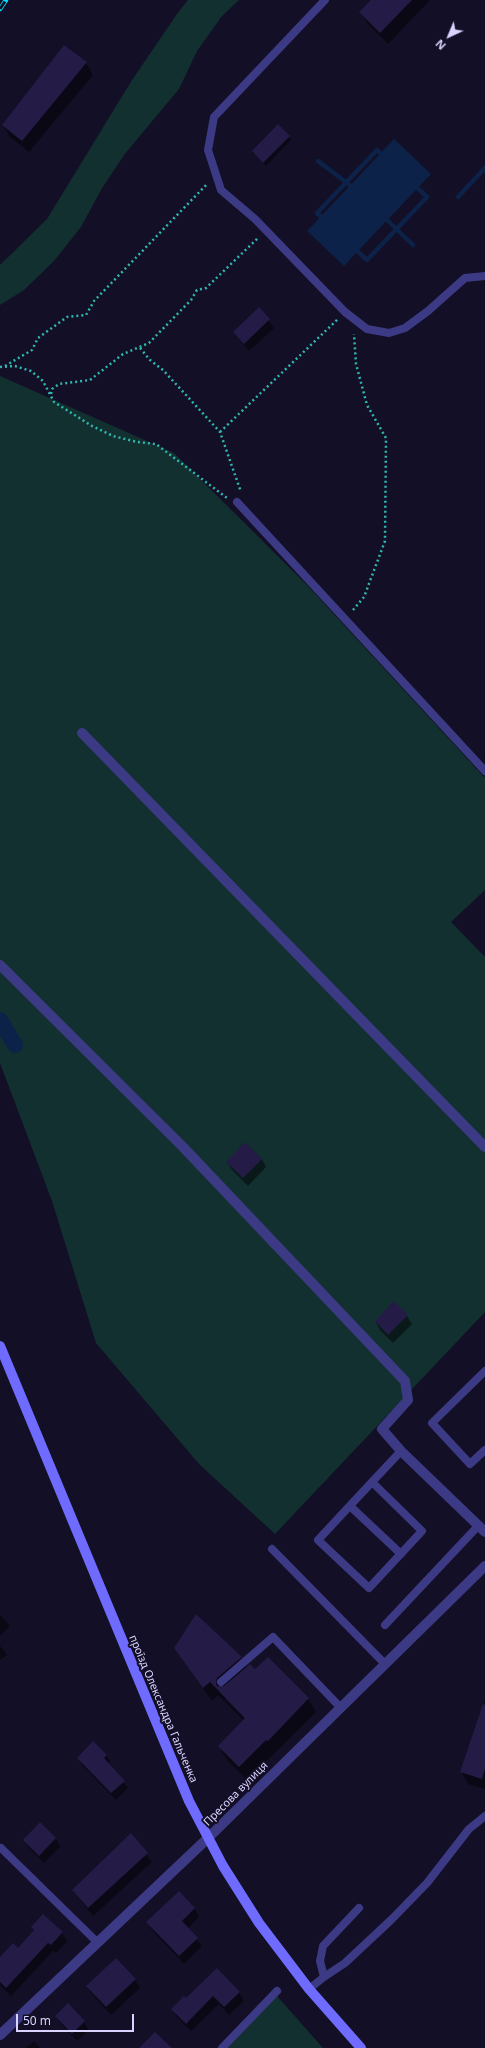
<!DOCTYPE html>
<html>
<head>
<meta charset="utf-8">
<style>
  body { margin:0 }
  #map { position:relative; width:485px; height:2048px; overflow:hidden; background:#130f26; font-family:"Noto Sans",sans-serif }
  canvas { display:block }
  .north { position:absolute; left:429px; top:16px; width:40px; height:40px; -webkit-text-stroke:3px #130f26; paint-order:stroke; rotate:224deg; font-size:11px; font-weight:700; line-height:16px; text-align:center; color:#d9d4ff }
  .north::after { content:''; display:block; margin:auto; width:14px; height:18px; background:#d9d4ff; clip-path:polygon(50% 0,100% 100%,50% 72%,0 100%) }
  .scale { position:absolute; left:16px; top:2014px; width:118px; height:18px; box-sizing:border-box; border:2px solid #d9d4ff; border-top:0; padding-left:5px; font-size:12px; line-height:14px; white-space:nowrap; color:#d9d4ff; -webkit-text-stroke:3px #130f26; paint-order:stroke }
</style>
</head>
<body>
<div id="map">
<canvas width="485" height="2048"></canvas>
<div class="north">N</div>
<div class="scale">50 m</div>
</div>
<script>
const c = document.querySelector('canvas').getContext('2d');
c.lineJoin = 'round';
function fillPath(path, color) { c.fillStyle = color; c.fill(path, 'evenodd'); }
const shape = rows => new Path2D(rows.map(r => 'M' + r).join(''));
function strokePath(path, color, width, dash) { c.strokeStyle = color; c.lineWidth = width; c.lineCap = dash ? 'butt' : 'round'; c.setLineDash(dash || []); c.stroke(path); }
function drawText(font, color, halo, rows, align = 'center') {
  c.font = font + ' "Noto Sans",sans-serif'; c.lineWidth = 4; c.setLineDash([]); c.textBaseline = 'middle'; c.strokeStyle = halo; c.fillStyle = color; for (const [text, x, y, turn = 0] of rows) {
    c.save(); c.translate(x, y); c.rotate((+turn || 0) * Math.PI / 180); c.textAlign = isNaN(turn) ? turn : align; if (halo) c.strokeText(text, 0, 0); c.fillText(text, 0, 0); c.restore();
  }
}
fillPath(shape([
  [188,0,239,0,222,16,197,51,179,89,124,155,101,190,81,227,54,261,24,290,0,305,0,265,47,219,132,80,177,14],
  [0,376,174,453,307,585,485,778,485,890,451,922,485,957,485,1312,275,1534,199,1464,96,1343,52,1201,0,1063],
  [277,1996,323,2048,227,2048]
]), '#12302f');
fillPath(shape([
  [394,139,431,174,344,266,307,231]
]), '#0c2248');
fillPath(shape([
  [372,0,430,0,388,44,368,24,361,12],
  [86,63,93,75,29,152,10,137,3,125],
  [289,136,291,140,266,166,253,152],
  [259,308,274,328,249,351,234,332],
  [262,1159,266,1167,248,1186,232,1170,227,1162],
  [407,1316,412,1324,393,1343,380,1330,376,1322],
  [0,1615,10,1626,1,1635,0,1634],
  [0,1646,7,1655,0,1660],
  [175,1648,241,1657,247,1668,255,1670,268,1658,308,1699,316,1712,247,1780,227,1760,219,1746,244,1721,218,1695,212,1701],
  [225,1699,228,1699,250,1721,248,1722],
  [485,1700,485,1789,468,1784,461,1771],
  [106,1755,110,1762,108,1764,128,1788,116,1800,82,1765,79,1758],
  [40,1823,56,1839,60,1847,44,1863,29,1848,24,1840],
  [130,1835,152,1862,93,1916,73,1891],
  [179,1892,195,1909,199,1917,188,1928,202,1946,184,1964,152,1930,147,1922],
  [43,1916,62,1933,67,1941,56,1953,53,1951,11,1996,0,1985,0,1958,18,1950,35,1932,32,1928],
  [116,1959,135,1980,140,1988,111,2015,92,1994,87,1986],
  [239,1992,244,2001,229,2015,219,2004,191,2031,177,2017,172,2009,186,1999],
  [68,2005,84,2022,89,2030,77,2041,61,2024,56,2016],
  [34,2041,40,2048,26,2048]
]), '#0007');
strokePath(shape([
  [377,150,427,197,367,260,317,213,377,150],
  [318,161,355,189],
  [458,197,485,168],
  [383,216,413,245]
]), '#0c2248', 4.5);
strokePath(shape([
  [0,1020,15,1045]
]), '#0c2248', 16);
fillPath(shape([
  [371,0,412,0,380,33,359,12],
  [64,45,87,62,22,141,2,125],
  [278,124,290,136,263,163,252,151],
  [259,307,270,319,244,344,233,332],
  [245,1142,262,1159,243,1178,226,1162],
  [394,1301,408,1315,388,1335,375,1321],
  [196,1614,242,1657,217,1678,216,1683,217,1686,224,1686,250,1664,255,1669,268,1657,309,1698,268,1741,266,1740,239,1767,218,1746,245,1718,210,1682,203,1688,174,1648],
  [483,1704,485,1705,485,1769,482,1779,460,1772],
  [93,1741,107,1755,104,1758,125,1781,111,1793,77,1758],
  [40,1822,56,1838,39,1856,23,1840],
  [131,1833,148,1853,88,1908,72,1890],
  [179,1891,195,1908,182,1921,198,1938,179,1956,146,1922],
  [43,1914,63,1932,51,1945,48,1943,6,1988,0,1982,0,1957,13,1943,18,1948,34,1930,31,1927],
  [116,1958,136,1979,106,2007,86,1986],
  [217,1968,240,1992,224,2007,213,1996,186,2024,171,2009,184,1996,186,1998],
  [68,2003,85,2021,72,2034,55,2016],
  [155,2032,172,2048,139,2048]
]), '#241b47');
strokePath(shape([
  [140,348,150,360,163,370,220,432,241,492],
  [5,366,32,350,38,338,67,317,86,315,94,301,208,183],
  [0,367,15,366,31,371,43,381,54,402,92,426,113,436,137,442,156,444,227,498],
  [51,394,52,389,59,384,90,380,123,354,149,343,191,300,197,290,206,288,258,238],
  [220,432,338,319],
  [353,610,364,597,385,541,386,438,367,405,356,364,354,334]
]), '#2fb8b0', 2.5, [2, 3]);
strokePath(shape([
  [325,0,214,117,208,150,221,190,255,219,345,312,367,329,389,333,405,328,428,311,465,278,485,276],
  [237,502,485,771],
  [485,1371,432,1423,470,1464,485,1450],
  [372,1482,422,1531,369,1588,318,1540,372,1482,401,1451],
  [350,1506,401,1554],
  [272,1549,385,1664],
  [385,1625,479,1525],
  [221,1682,273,1637,340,1707],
  [1,1848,97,1942],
  [324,1977,345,1963,391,1920,427,1883,469,1829,485,1816],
  [309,1989,324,1977,320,1961,323,1946,359,1908],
  [222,2048,277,1991]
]), '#3d3a85', 8);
strokePath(shape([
  [82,733,485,1147],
  [0,965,183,1147,405,1381,408,1400,382,1429,401,1451,485,1532],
  [208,1838,485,1566]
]), '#3d3a85', 10);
strokePath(shape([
  [0,2035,208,1838]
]), '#3d3a85', 10);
strokePath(shape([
  [0,1346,189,1801,223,1866,259,1923,309,1989,361,2048]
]), '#6f6bff', 10);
const rail = shape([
  [0,9,6,0]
]);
strokePath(rail, '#00e5ff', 4.5);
strokePath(rail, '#130f26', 3, [9]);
drawText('11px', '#d9d4ff', '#130f26', [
  ["проїзд Олександра Гальченка",163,1709,67],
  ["Пресова вулиця",236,1794,-45]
]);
</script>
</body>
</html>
